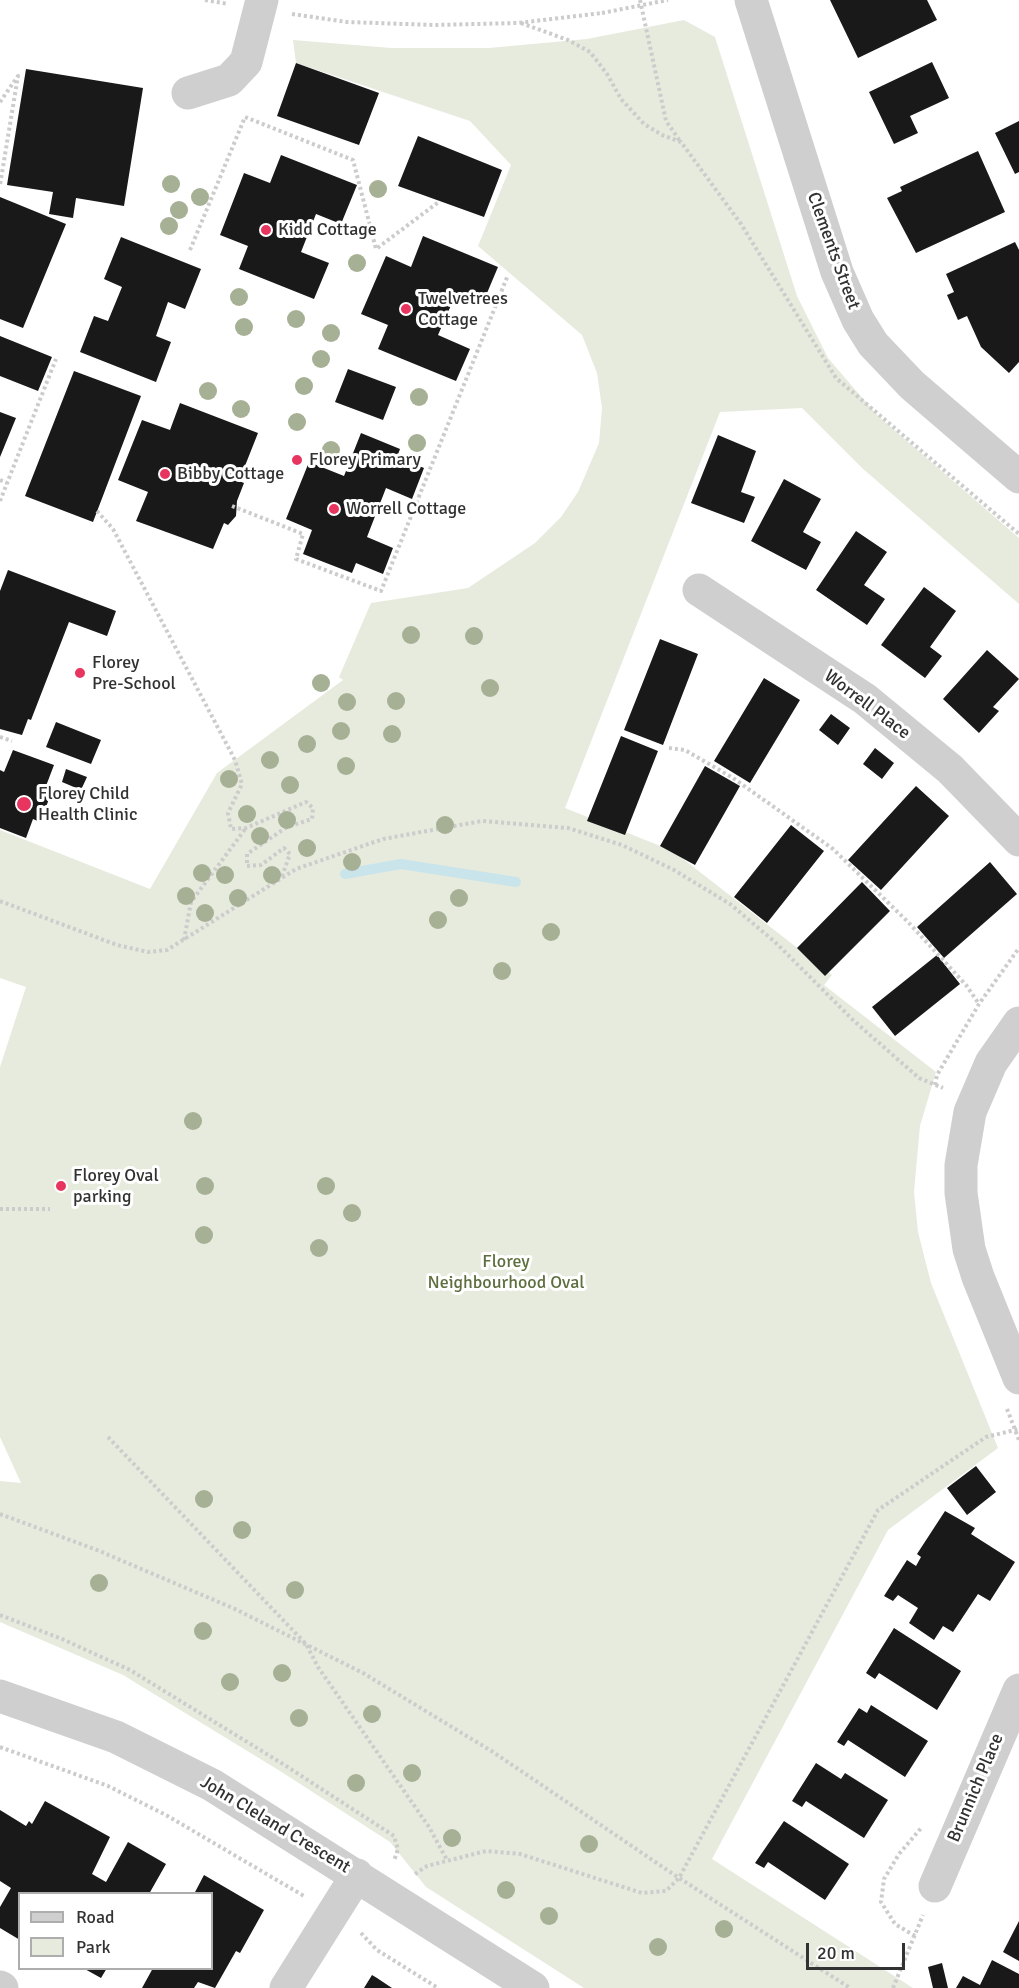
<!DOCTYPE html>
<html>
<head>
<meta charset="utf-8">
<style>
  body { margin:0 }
  #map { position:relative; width:1019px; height:1988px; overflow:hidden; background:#fff; font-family:Signika,sans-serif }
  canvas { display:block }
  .legend { position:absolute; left:18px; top:1892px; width:195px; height:78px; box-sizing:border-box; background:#fff; border:2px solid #adadad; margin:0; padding:8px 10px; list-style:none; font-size:18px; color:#323232 }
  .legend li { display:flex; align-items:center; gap:12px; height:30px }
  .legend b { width:30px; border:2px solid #adadad }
  .scale { position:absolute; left:806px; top:1943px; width:99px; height:27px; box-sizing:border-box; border:3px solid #323232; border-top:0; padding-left:8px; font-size:18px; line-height:21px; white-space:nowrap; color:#323232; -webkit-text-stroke:4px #fff; paint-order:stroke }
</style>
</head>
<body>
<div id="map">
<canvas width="1019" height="1988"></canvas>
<ul class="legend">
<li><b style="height:8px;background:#cfcfcf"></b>Road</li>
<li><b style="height:16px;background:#e7ebdd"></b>Park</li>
</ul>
<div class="scale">20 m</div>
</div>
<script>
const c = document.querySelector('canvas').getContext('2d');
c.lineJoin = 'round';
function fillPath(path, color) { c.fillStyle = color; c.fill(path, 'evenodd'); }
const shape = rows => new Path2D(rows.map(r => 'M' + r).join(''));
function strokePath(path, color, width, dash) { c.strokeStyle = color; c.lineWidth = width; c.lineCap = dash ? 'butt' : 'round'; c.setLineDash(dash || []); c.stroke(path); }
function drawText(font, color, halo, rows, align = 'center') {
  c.font = font + ' Signika,sans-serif'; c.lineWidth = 6; c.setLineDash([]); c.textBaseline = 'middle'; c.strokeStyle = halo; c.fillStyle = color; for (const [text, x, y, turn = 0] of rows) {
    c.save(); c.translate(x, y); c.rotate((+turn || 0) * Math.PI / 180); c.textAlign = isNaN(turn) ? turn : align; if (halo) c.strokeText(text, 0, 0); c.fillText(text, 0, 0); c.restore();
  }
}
fillPath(shape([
  [684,20,715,37,797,296,828,358,877,415,1019,538,1019,604,862,468,802,408,720,412,565,808,673,851,832,975,824,985,936,1072,920,1126,914,1192,918,1232,931,1283,998,1448,888,1530,712,1859,913,1988,584,1988,426,1887,390,1842,280,1771,123,1675,0,1622,0,1481,21,1483,0,1437,0,1067,26,987,0,978,0,830,150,889,217,773,343,680,339,677,371,603,468,588,535,543,561,517,578,492,599,443,602,408,597,373,582,335,478,246,511,165,470,121,296,63,293,40,391,48,489,48,587,39]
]), '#e7ebdd');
strokePath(shape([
  [345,874,401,864,516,882]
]), '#cae4eb', 10);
fillPath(shape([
  [830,0,927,0,937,20,858,58],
  [932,62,949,98,910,116,918,133,894,144,869,92],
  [296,63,379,93,359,145,277,116],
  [26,69,143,88,124,206,76,198,73,218,49,214,53,192,7,185],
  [1019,121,1019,172,1015,174,995,133],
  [418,136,502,170,484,217,398,186],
  [978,151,1005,212,916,253,887,198,902,191,900,187],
  [281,155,357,185,341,224,316,214,301,252,329,263,314,299,239,269,248,246,220,235,244,173,270,183],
  [0,197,66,224,23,328,0,319],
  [423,236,498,267,482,305,456,294,438,335,470,349,456,381,378,349,388,325,361,314,386,256,411,267],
  [121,237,201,269,185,309,168,302,156,336,171,342,156,382,80,352,94,316,108,321,122,287,104,279],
  [1015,242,1019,250,1019,362,1009,373,981,347,967,316,958,320,947,295,954,292,946,274],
  [0,336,52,357,38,391,0,376],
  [348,369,396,387,383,420,335,402],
  [74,371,141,396,93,522,25,496],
  [180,403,258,433,239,481,244,483,237,501,236,516,228,525,224,523,213,549,136,521,148,492,118,480,142,420,170,430],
  [0,412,16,418,0,457],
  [361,433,400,449,397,457,424,468,412,499,386,488,367,537,393,548,383,574,356,563,352,573,303,554,312,530,286,519,309,462,344,476],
  [718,435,756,451,741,492,755,497,744,523,691,503],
  [784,479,821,499,803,532,821,542,806,570,751,541],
  [856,531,887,552,864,585,885,599,867,625,816,590],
  [8,570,116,611,107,636,69,622,31,720,28,719,22,735,0,729,0,591],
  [924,587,956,611,930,647,942,656,925,678,881,645],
  [660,639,698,654,663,745,624,730],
  [987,650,1019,679,993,707,999,711,979,733,943,699],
  [764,678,800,700,750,783,714,761],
  [831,714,850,728,838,745,819,730],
  [56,722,101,740,91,764,46,747],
  [621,736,658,751,625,835,587,821],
  [875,748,894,763,882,779,863,764],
  [13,750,54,765,46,786,53,789,40,822,33,819,26,838,0,828,0,770,4,772],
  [705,766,740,786,695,865,660,846],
  [66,769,87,777,81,790,62,782],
  [916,786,949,816,881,890,848,860],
  [791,825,824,851,767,923,734,897],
  [990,862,1017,894,944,958,917,927],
  [862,882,890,911,825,976,797,948],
  [937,955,960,984,895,1036,872,1007],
  [976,1466,996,1492,967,1515,947,1488],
  [945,1511,975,1528,971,1534,1015,1562,990,1601,978,1594,953,1632,943,1626,934,1640,909,1623,918,1608,898,1595,893,1601,884,1596,907,1560,916,1566,921,1557,917,1554],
  [894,1628,961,1671,937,1710,879,1673,875,1679,866,1673],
  [871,1705,928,1741,905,1777,848,1740,844,1746,837,1742,859,1708,867,1713],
  [816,1763,841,1779,845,1773,888,1800,864,1838,806,1801,802,1807,792,1801],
  [45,1801,110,1837,92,1874,106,1882,128,1842,166,1864,149,1894,20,1894,20,1940,0,1928,0,1907,11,1888,0,1881,0,1810,26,1826,29,1821,32,1824],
  [784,1821,849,1864,825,1900,768,1862,764,1868,755,1863],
  [204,1875,264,1910,240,1953,236,1951,215,1988,198,1982,194,1988,142,1988,153,1968,212,1968,212,1894,194,1894],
  [1019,1921,1019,1961,1003,1952],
  [992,1960,1019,1974,1019,1988,956,1988,963,1976,980,1985],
  [942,1963,948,1988,933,1988,928,1967],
  [83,1968,107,1968,101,1978],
  [372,1975,377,1978,392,1988,364,1988]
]), '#191919');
strokePath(shape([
  [205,0,228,4],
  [640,0,666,121,680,141],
  [292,14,347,22,435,25,518,23,602,13],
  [521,23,568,40,590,52,607,74,621,99,644,124,662,135,681,142,741,224,836,378,1019,534],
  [0,102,18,76,0,185],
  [190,250,245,117,353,160,376,249,440,201],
  [0,480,7,483],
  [0,501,56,359],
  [232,506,303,534,296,559,381,591,508,275],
  [97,511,113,529,235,760,242,784,228,813,231,829,246,828,306,802,313,808,312,819,287,827,247,854,247,866,261,865,284,848,290,854,281,879],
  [0,737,12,741],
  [669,748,685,750,733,778,833,849,908,922,966,985,979,1004],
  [0,901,117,945,148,952,167,950,296,869,383,839,482,821,568,828,622,845,674,870,730,904,775,942,854,1021,919,1078,943,1088],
  [184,940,191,902,246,828],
  [935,1085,937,1075,979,1004,1019,948],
  [0,1209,50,1209],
  [1007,1409,1019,1440],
  [108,1437,306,1644,318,1667,429,1827,447,1860],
  [0,1514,97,1550,235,1609,363,1673,493,1752,679,1878,850,1988],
  [0,1615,62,1639,130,1670,283,1764,394,1836,398,1849,394,1861],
  [0,1747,108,1786,166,1815,304,1896],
  [415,1874,427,1866,486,1851,520,1854,642,1893,666,1891,679,1878,878,1510,986,1437,1019,1429],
  [361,1933,377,1950,438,1988],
  [915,1936,895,1924,881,1902,884,1879,899,1854,922,1827],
  [893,1988,923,1915]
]), '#ccc', 4, [3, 3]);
strokePath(shape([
  [751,0,837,272,858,320,873,344,912,385,1019,477],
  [188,93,229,80,246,62,262,0],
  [699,590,865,699,950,769,1019,840],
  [1019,1023,991,1063,970,1112,961,1165,961,1193,969,1249,978,1277,1019,1378],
  [0,1696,116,1737,212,1785,533,1988],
  [935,1886,1019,1690],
  [0,1987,2,1988],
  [286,1988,357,1875]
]), '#cfcfcf', 33);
strokePath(shape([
  [602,13,668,0]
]), '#ccc', 4, [3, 3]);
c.fillStyle = '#a6b095';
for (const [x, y] of [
  [171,184],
  [378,189],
  [200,197],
  [179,210],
  [169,226],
  [357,263],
  [239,297],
  [296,319],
  [244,327],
  [331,333],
  [321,359],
  [304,386],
  [208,391],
  [419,397],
  [241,409],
  [297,422],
  [417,443],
  [331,450],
  [411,635],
  [474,636],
  [321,683],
  [490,688],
  [396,701],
  [347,702],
  [341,731],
  [392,734],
  [307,744],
  [270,760],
  [346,766],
  [229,779],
  [290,785],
  [247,814],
  [287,820],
  [445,825],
  [260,836],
  [307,848],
  [352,862],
  [202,873],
  [225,875],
  [272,875],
  [186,896],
  [238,898],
  [459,898],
  [205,913],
  [438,920],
  [551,932],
  [502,971],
  [193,1121],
  [205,1186],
  [326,1186],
  [352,1213],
  [204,1235],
  [319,1248],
  [204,1499],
  [242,1530],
  [99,1583],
  [295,1590],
  [203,1631],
  [282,1673],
  [230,1682],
  [372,1714],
  [299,1718],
  [412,1773],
  [356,1783],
  [452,1838],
  [589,1844],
  [506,1890],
  [549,1916],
  [724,1929],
  [658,1947]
]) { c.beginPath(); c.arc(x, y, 9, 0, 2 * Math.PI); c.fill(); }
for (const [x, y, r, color] of [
  [266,230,6,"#e73560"],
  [406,309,6,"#e73560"],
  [297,460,6,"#e73560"],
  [165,474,6,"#e73560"],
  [334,509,6,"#e73560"],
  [80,673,6,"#e73560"],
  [24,804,8,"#e73560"],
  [61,1186,6,"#e73560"]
]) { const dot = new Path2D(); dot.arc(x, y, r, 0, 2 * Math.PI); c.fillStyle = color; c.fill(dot); strokePath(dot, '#fff', 2); }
drawText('18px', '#323232', '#fff', [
  ["Kidd Cottage",278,230],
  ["Twelvetrees",418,299],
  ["Cottage",418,320],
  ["Florey Primary",309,460],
  ["Bibby Cottage",177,474],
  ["Worrell Cottage",346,509],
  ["Florey",92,663],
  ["Pre-School",92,684],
  ["Florey Child",38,794],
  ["Health Clinic",38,815],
  ["Florey Oval",73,1176],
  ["parking",73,1197]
], 'left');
drawText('18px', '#323232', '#fff', [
  ["Clements Street",833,251,70],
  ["Worrell Place",867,705,37],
  ["Brunnich Place",976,1788,-67],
  ["John Cleland Crescent",275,1825,31]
]);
drawText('18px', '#5d6f3e', '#fff', [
  ["Florey",506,1262],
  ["Neighbourhood Oval",506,1283]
]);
</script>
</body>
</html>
